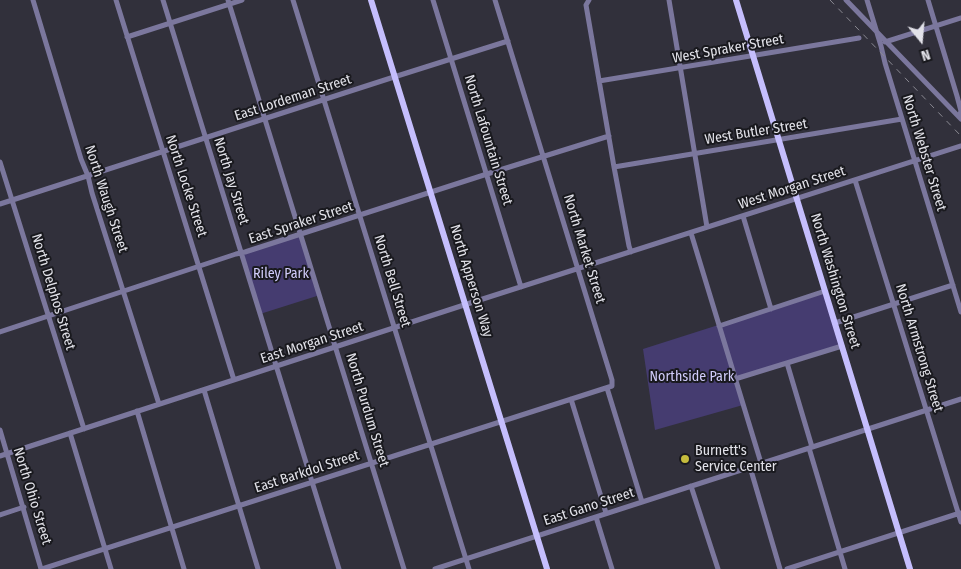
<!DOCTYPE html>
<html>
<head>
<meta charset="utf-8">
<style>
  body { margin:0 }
  #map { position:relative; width:961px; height:569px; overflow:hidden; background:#31303b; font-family:"Fira Sans Condensed",sans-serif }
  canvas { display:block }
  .north { position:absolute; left:896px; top:15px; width:50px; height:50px; -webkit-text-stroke:4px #19191e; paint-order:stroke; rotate:163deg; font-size:14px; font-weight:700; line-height:20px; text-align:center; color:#e2e2e9 }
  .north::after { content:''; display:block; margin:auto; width:18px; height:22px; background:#e2e2e9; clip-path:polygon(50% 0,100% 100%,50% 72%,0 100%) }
</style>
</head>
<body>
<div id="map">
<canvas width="961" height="569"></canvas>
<div class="north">N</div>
</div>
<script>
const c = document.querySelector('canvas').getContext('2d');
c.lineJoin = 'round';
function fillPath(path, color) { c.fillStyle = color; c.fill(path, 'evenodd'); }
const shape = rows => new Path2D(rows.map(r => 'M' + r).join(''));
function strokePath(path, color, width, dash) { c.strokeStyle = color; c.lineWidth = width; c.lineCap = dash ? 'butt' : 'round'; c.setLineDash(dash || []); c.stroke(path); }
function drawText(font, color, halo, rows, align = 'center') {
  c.font = font + ' "Fira Sans Condensed",sans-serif'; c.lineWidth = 4; c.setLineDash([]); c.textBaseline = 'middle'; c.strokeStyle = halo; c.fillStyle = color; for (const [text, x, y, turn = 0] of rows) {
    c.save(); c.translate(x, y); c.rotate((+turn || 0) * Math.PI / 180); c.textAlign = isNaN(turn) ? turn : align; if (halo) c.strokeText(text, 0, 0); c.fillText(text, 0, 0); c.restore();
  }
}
fillPath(shape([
  [301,234,320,295,260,314,242,253],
  [825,291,842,346,736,379,743,405,655,430,643,349]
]), '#453c70');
strokePath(shape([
  [33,0,81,159,88,176,92,193,159,404],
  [116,0,234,380],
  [163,0,339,569],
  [228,0,404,569],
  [293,0,469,569],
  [433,0,521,287],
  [589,0,586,5,614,167,629,246,631,252],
  [669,0,707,227],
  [846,0,961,119],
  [867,0,881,46,885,63,961,312],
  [928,0,957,96,961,111,959,117],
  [127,37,242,0],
  [885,42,961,18],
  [599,81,859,38],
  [0,162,84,429],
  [614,167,902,119],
  [855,180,961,522],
  [0,204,394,77,508,41],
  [743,216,771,309],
  [691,233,761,463],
  [835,323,953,285],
  [719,326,825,291],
  [0,332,236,254,245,252,487,174,609,136],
  [787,363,812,447],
  [735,379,842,346],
  [607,388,642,502],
  [204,390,258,569],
  [571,399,606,513],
  [137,411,184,569],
  [0,430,41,569],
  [70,433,111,569],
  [809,448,845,569],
  [0,456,464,305,961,146],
  [750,467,780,569],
  [691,486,718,569],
  [0,515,24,507],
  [596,517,612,569],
  [42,569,612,386,612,380,495,0],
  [435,569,961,399],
  [787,569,960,513]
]), '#7b779d', 5);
strokePath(shape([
  [371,0,547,569],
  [736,0,910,569]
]), '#c5befd', 6);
strokePath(shape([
  [830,0,961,136]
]), '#8a8992', 1, [6, 6]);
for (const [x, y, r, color] of [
  [685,459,5,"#c5bc3d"]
]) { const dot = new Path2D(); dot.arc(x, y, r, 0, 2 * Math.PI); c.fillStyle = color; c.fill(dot); strokePath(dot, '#19191e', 2); }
drawText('14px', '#e2e2e9', '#19191e', [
  ["West Spraker Street",728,49,-10],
  ["East Lordeman Street",293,98,-18],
  ["West Butler Street",756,132,-9],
  ["North Lafountain Street",488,140,73],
  ["North Webster Street",924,153,73],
  ["North Jay Street",231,181,73],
  ["North Locke Street",186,186,72],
  ["West Morgan Street",792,188,-18],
  ["North Waugh Street",106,199,72],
  ["East Spraker Street",301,223,-18],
  ["North Market Street",584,249,73],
  ["North Bell Street",392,281,73],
  ["North Apperson Way",471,281,73],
  ["North Washington Street",835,281,73],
  ["North Delphos Street",53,292,73],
  ["East Morgan Street",312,343,-18],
  ["North Armstrong Street",919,348,73],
  ["North Purdum Street",367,410,73],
  ["East Barkdol Street",307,472,-18],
  ["North Ohio Street",32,496,73],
  ["East Gano Street",589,507,-18]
]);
drawText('14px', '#d1ccfa', '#19191e', [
  ["Riley Park",281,274],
  ["Northside Park",692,377]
]);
drawText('14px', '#e2e2e9', '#19191e', [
  ["Burnett's",695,451],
  ["Service Center",695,467]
], 'left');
</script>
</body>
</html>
